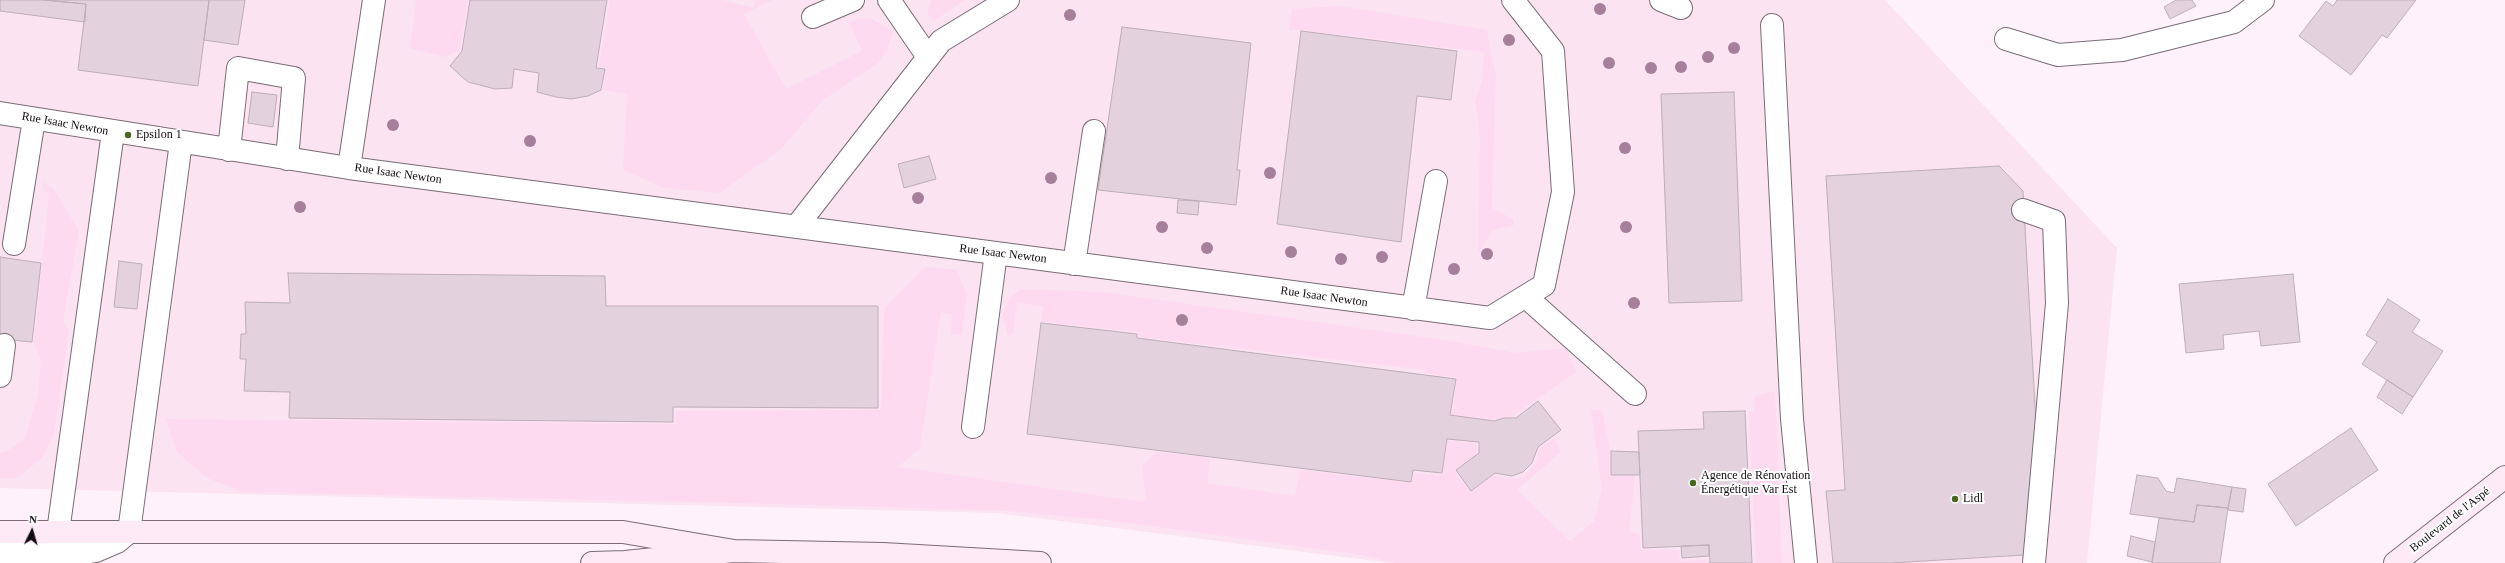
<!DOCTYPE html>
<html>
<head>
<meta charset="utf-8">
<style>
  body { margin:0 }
  #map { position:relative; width:2505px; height:563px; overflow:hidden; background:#fff1fa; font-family:Georgia,serif }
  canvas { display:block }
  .north { position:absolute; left:12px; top:511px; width:40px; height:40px; -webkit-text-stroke:3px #fff; paint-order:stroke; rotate:5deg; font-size:11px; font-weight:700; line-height:16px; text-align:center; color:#100a0e }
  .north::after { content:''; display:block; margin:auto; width:14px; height:18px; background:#100a0e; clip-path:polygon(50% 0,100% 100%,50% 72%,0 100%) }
</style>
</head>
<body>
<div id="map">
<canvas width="2505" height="563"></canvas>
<div class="north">N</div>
</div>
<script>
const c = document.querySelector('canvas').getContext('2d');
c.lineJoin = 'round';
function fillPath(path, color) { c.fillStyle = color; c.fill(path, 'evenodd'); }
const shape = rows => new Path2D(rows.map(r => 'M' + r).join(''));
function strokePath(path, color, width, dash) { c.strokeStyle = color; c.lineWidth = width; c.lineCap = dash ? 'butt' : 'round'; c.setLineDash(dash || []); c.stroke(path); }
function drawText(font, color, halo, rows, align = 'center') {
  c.font = font + ' Georgia,serif'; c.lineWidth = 4; c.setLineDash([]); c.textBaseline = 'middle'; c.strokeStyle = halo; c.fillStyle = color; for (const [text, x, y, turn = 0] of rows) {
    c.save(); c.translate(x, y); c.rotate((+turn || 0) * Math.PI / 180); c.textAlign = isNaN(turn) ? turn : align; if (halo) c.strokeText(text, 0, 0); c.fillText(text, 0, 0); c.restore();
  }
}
fillPath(shape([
  [0,0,1885,0,2117,248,2087,563,1391,563,997,513,0,488]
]), '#fbe3f2');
fillPath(shape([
  [416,0,468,0,460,50,444,57,410,48],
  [610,0,723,0,753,8,756,0,772,0,744,14,786,89,862,51,849,22,861,18,872,19,893,32,887,50,879,62,822,101,781,149,719,193,664,188,623,170,627,94,603,90,606,67,599,67],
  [932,0,964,0,934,21,927,13],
  [1341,6,1487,30,1496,76,1492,208,1513,219,1514,225,1493,230,1478,253,1480,137,1475,101,1482,82,1484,52,1302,30,1289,30,1292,9],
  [42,182,53,188,79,231,63,322,69,330,54,434,42,458,17,478,0,479,0,453,7,451,25,438,38,395,41,359,34,342,49,193,44,191],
  [926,267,957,270,967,295,962,335,951,334,952,315,941,312,920,448,898,467,1144,502,1146,498,1142,466,1157,452,1210,458,1207,483,1295,496,1300,470,1412,483,1414,473,1443,475,1448,441,1477,443,1476,455,1455,470,1471,492,1493,476,1511,479,1525,476,1536,463,1539,449,1554,438,1561,452,1517,490,1570,541,1594,521,1602,489,1591,411,1602,409,1610,450,1610,476,1635,476,1629,532,1639,534,1641,550,1679,550,1680,561,1706,560,1707,563,1395,563,1361,555,1107,520,1007,511,779,504,242,492,207,478,177,452,166,419,676,424,676,411,881,410,884,308],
  [1021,289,1103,292,1444,340,1516,353,1566,348,1576,372,1513,416,1493,420,1452,415,1457,378,1424,373,1425,370,1138,337,1138,332,1041,322,1043,306,1017,303,1013,333,1008,336,1002,315,1010,298],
  [1775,391,1782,563,1756,563,1749,411,1754,412,1755,396]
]), '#fedaf1');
const building = shape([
  [0,0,44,0,86,4,85,22,0,11,0,0],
  [44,0,209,0,198,86,78,70,86,4,44,0],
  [209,0,245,0,238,45,204,40,209,0],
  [470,0,607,0,596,68,605,69,601,90,588,96,571,99,556,97,537,92,539,73,514,69,512,88,495,89,468,82,450,66,462,51,470,0],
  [2176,0,2192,0,2196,6,2170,19,2164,7,2176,0],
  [2337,0,2416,0,2387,38,2382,35,2351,75,2299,36,2326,1,2333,6,2337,0],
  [1122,27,1251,43,1237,170,1240,170,1236,205,1098,190,1122,27],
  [1301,31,1457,51,1451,100,1417,96,1401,242,1277,224,1301,31],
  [252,92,277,95,273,127,248,123,252,92],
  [1734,92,1742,301,1669,303,1661,94,1734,92],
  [929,156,936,179,904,188,898,164,929,156],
  [1999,166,2023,191,2039,478,2024,555,1890,563,1833,563,1826,491,1845,490,1826,176,1999,166],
  [1178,200,1199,201,1198,215,1177,213,1178,200],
  [0,257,41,263,32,342,0,339,0,257],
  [119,261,142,264,137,309,114,307,119,261],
  [288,273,605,276,606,306,878,306,878,408,673,407,673,422,289,418,290,392,244,391,246,359,240,359,241,334,246,334,245,302,290,303,288,273],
  [2293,274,2300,342,2261,346,2259,331,2223,335,2224,349,2186,353,2179,284,2293,274],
  [2388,299,2420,320,2412,332,2443,351,2413,397,2362,364,2377,342,2366,335,2388,299],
  [1041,323,1137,334,1137,338,1456,379,1450,415,1494,421,1504,418,1516,418,1538,401,1561,430,1538,447,1532,463,1523,472,1512,476,1495,473,1471,491,1456,470,1479,453,1479,442,1447,439,1442,473,1413,470,1411,482,1027,434,1041,323],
  [2387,380,2413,397,2402,414,2377,397,2387,380],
  [1745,411,1752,563,1710,563,1709,545,1643,548,1638,431,1704,429,1703,412,1745,411],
  [2351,428,2378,470,2296,526,2268,484,2351,428],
  [1611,451,1639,452,1640,475,1611,475,1611,451],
  [2137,475,2158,478,2166,491,2174,493,2177,478,2232,487,2228,508,2197,505,2194,522,2130,514,2137,475],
  [2232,487,2246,489,2243,512,2228,510,2232,487],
  [2197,505,2228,508,2220,563,2152,563,2159,518,2194,522,2197,505],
  [2131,536,2155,542,2152,562,2127,556,2131,536],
  [1709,545,1709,556,1682,558,1681,546,1709,545]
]);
fillPath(building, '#e3d2dd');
strokePath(building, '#beaeb8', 1);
const lane = shape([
  [889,0,928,57],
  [1661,0,1681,8],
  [813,17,853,0],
  [1772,25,1792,419,1806,563],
  [2006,39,2058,55,2122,50,2234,22,2263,0],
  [0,113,349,168,1490,318,1544,285,1563,192,1553,51,1513,0],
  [229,150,238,68,294,78,287,159],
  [349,168,374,0],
  [2023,210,2054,221,2057,303,2034,563],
  [796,227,941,41,1008,0],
  [14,244,34,119],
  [1074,264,1094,131],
  [1526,297,1635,394],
  [1413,309,1436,181],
  [0,376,4,345],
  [973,427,996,253],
  [58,532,113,132],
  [0,552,78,554,96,551,117,542,129,532,181,142]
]);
const secondary = shape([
  [0,532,623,532,734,551],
  [592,563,625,562,734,551,883,554,1040,563],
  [2395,563,2505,477]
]);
strokePath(lane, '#7b6c75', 24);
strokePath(secondary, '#7b6c75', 24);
strokePath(lane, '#fff', 22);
strokePath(secondary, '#fee9f7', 22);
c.fillStyle = '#a67f9b';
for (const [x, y] of [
  [1600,9],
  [1070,15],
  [1509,40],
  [1734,48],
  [1708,57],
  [1609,63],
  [1681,67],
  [1651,68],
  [393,125],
  [530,141],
  [1625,148],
  [1270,173],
  [1051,178],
  [918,198],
  [300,207],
  [1162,227],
  [1626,227],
  [1207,248],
  [1291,252],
  [1487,254],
  [1382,257],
  [1341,259],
  [1454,269],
  [1634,303],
  [1182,320]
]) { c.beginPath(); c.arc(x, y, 6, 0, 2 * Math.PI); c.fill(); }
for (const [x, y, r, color] of [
  [128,135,4,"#47671e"],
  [1693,483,4,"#47671e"],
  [1955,499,4,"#47671e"]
]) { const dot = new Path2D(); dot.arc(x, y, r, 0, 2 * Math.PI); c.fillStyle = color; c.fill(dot); strokePath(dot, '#fff', 1.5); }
drawText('12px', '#100a0e', '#fff', [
  ["Rue Isaac Newton",65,124,10],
  ["Rue Isaac Newton",398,174,8],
  ["Rue Isaac Newton",1003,254,7],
  ["Rue Isaac Newton",1324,297,8],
  ["Boulevard de l'Aspé",2450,520,-38]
]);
drawText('12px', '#100a0e', '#fff', [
  ["Epsilon 1",136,135],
  ["Agence de Rénovation",1701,476],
  ["Énergétique Var Est",1701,490],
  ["Lidl",1963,499]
], 'left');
</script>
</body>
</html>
